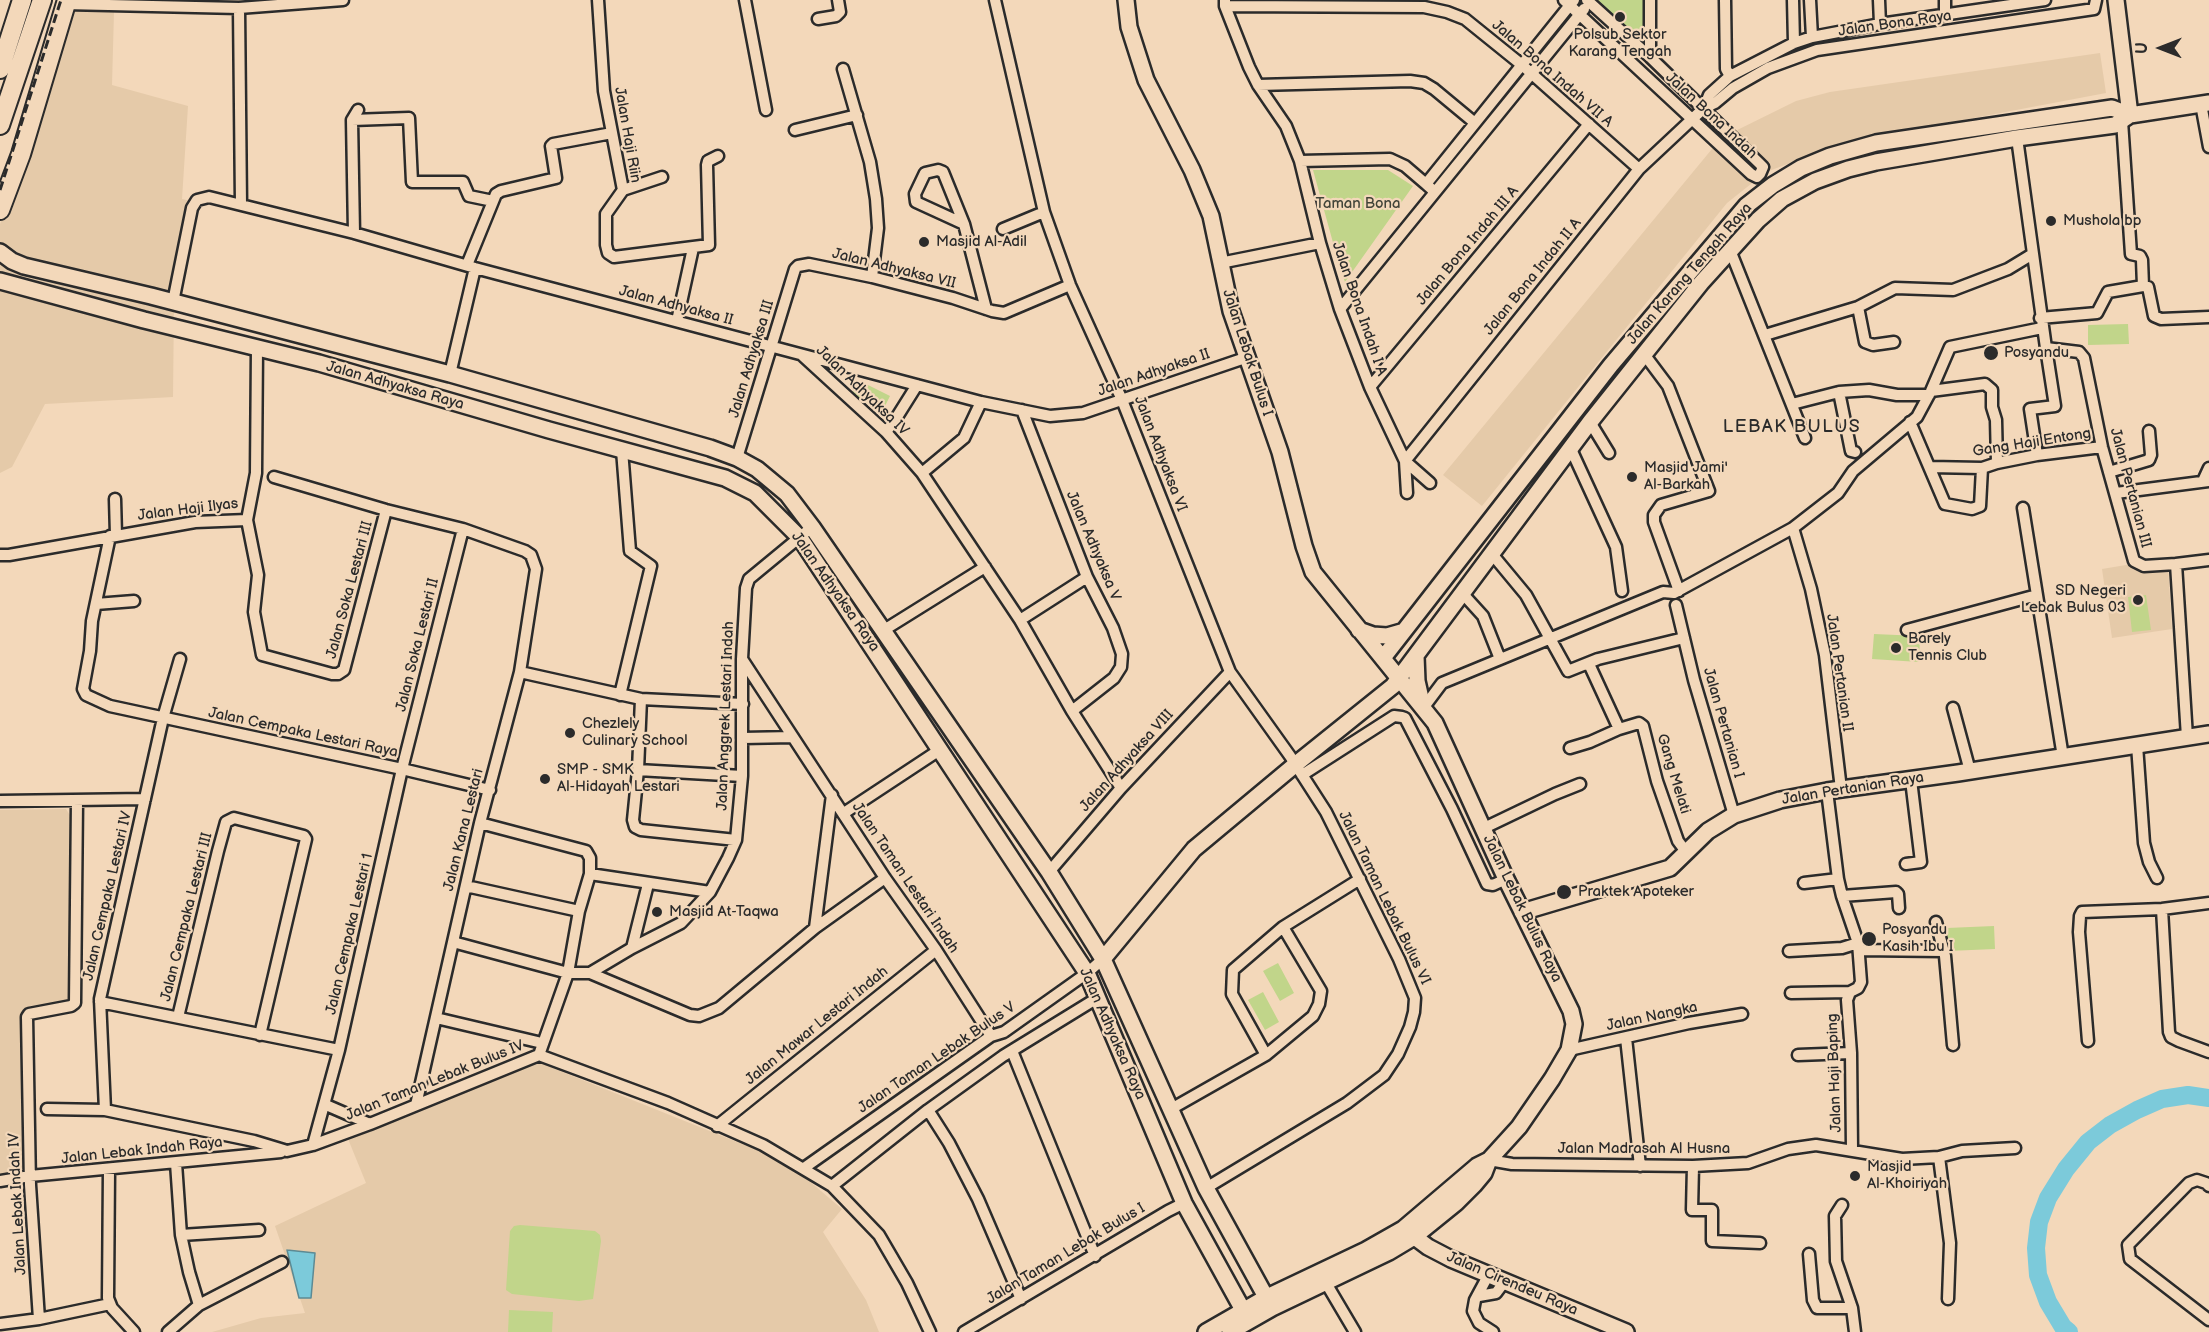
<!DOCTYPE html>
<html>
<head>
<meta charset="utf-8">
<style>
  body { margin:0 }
  #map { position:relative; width:2209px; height:1332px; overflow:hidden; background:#f3d8ba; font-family:"Balsamiq Sans",sans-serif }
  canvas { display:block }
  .north { position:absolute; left:2131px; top:18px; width:60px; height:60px; -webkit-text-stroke:4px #f3d8ba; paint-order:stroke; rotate:270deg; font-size:16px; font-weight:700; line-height:24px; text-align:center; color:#2b2b2b }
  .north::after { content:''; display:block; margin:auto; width:21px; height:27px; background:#2b2b2b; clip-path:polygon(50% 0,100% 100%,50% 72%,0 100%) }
</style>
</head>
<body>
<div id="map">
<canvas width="2209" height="1332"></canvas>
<div class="north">U</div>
</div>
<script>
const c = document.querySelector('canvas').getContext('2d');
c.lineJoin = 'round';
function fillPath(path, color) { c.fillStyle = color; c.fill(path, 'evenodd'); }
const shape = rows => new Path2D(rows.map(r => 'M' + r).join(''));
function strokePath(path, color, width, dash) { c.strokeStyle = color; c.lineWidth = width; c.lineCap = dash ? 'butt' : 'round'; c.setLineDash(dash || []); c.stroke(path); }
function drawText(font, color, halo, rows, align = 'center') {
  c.font = font + ' "Balsamiq Sans",sans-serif'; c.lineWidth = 4.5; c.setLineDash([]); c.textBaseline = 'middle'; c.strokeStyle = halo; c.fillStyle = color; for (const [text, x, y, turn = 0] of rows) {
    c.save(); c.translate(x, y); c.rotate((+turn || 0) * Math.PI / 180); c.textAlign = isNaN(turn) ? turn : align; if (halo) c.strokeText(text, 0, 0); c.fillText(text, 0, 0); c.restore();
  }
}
fillPath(shape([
  [77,0,240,0,240,2,114,12,112,85,188,106,182,199,200,203,174,304,173,397,45,404,12,467,0,473,0,224,32,142],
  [2100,53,2106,93,1847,142,1766,172,1727,203,1482,506,1443,475,1721,138,1796,101,1830,92],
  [2132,564,2139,570,2168,567,2172,629,2112,638,2102,569],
  [66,809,76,825,74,997,68,1001,30,1006,22,1014,28,1167,20,1178,0,1179,0,810],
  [540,1063,787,1162,842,1209,823,1232,866,1300,879,1332,212,1332,261,1318,305,1313,275,1226,366,1183,346,1134,505,1067]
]), '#e5caa9');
fillPath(shape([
  [1592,0,1646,0,1646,49],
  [1313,170,1388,170,1413,186,1345,282,1340,268],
  [2128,324,2129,344,2088,345,2088,325],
  [858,380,890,396,883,410,851,395],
  [2146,595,2151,630,2132,632,2128,597],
  [1874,634,1920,636,1919,662,1872,659],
  [1994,926,1995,949,1948,951,1947,928],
  [1278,963,1294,993,1280,1001,1263,971],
  [1263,992,1279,1022,1265,1030,1248,1000],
  [520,1225,595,1231,600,1235,601,1241,593,1299,579,1301,512,1294,506,1290,510,1231,514,1226],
  [509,1310,553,1312,552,1332,508,1332]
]), '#c1d58a');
const water = shape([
  [287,1250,315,1253,311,1298,299,1298,287,1250]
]);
fillPath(water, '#7ccada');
strokePath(water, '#5c8a94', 1.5);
strokePath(shape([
  [2069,1332,2063,1327,2048,1302,2038,1275,2036,1248,2039,1222,2048,1198,2066,1169,2088,1142,2110,1125,2137,1110,2162,1099,2188,1095,2209,1098]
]), '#7ccada', 18);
const street = shape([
  [598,0,604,91,623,190,606,214,606,245,608,253,614,257,709,245,707,165,708,161,718,156],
  [745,0,766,110],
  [995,0,1044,212,1070,285,1122,400,1230,672,1290,756,1326,812,1399,959,1415,998,1414,1012,1410,1027,1398,1054,1384,1075,1347,1103,1206,1188],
  [1225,0,1225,6,1249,67,1258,85,1286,126,1300,161,1320,243,1340,309,1370,387,1405,461,1407,493],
  [1564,0,1751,174,1757,177,1760,174,1763,167,1759,163,1650,57,1587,0],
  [1650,0,1650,57],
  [1725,0,1726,69,1730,76],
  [1793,0,1794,43],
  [1810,0,1812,37],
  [1879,0,1880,24],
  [1945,0,1945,14],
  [65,4,239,8,343,0],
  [1225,6,1424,7,1447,12,1465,19,1522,65,1639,169],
  [239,8,241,205],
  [818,19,836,16,840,12,838,0],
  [843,69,870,162,876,199,878,228,872,277],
  [1258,85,1410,81,1424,83,1434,89,1475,123],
  [2201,104,2209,147],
  [1704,108,1709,95,1730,76,1794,43,1812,37,1880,24,2045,0],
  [352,120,409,118,412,182,463,182,469,196,493,201],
  [2122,121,2131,254,2140,256,2142,260,2143,286,2148,287,2154,316,2161,319,2209,317],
  [795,130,857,115],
  [2017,138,2046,348,2079,352,2084,358,2102,447,2134,561,2144,566,2176,564,2187,737],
  [1300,161,1390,159,1405,166,1426,184],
  [623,190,662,177],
  [1435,192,1426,184,1574,0],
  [964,224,916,202,915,194,925,173,938,170,943,172,964,224,986,309],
  [1003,229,1044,212],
  [354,233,352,120,358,110],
  [1730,250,1805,438],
  [1220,263,1320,243],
  [467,265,496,194,501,191,556,178,551,146,553,144,612,133],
  [173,302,192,208,197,200,209,197,354,233,475,268,981,402,1050,416,1083,413,1248,357],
  [1340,309,1584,9],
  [2040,318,2097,313,2108,292,2143,286],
  [677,321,693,248],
  [1765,335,1858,307],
  [1894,342,1873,345,1865,342,1858,307,1895,288,1953,290,2008,269,2031,255],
  [257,348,256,473,247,520,258,575,254,612,262,655,332,674,338,674,344,670,386,510],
  [1644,354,1668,386,1709,491,1661,505,1654,515,1654,522,1679,591],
  [803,356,886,432,922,473,1020,620,1072,711,1121,788],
  [450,374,475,268],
  [1370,387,1589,124],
  [1931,391,1985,384,1992,390,1992,407,1996,420,1997,463],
  [1839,392,1869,390,1897,395,1929,395],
  [1792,404,1839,392,1851,451,1855,452],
  [1022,410,1087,577,1113,628,1122,654,1121,667,1114,678,1072,711],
  [1590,422,1609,453],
  [1910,422,1945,504,1972,509,1980,506,1982,468],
  [886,432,895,420,917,385],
  [1570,447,1616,547,1622,591],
  [2037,455,2030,409,2055,406,2046,348],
  [737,458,795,269,798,266,809,264,872,277,953,298,992,311,1004,313,1070,285],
  [1405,461,1639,169,1704,108,1715,103,1733,88,1768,68,1817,50,2094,9,2096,0],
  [1405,461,1430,483],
  [1930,467,1982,468,1997,463,2037,455,2102,447],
  [2109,472,2149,460,2151,455,2149,431],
  [922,473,964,438,981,402],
  [274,477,386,510,463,529,525,551,531,555,536,569,520,672,480,823,416,1105],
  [2203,481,2209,468],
  [2116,493,2209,481],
  [115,499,116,535],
  [2023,508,2063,757],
  [1793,528,1811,589,1825,655,1841,789],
  [110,536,92,621,90,651,83,689,86,695,110,706,402,769,490,790],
  [1492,554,1526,595,1568,671,1598,659,1684,638],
  [0,555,9,555,195,522,247,520],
  [2176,564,2209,560],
  [1463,594,1483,616,1500,659],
  [96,604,134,601],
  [1676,605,1694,680,1734,815],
  [1020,620,1087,577],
  [884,630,985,567],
  [1907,630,2037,595],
  [180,659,163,718,100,999,105,1110,254,1141,287,1151,313,1145,370,1124,539,1055,668,1103,763,1145,832,1186,879,1235,907,1283,930,1332],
  [742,659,885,878,936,950,991,1036],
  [1589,664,1619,729,1639,723,1643,726,1657,781,1678,841,1687,853],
  [520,672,641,699,743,704],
  [620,695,651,566,630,551,622,450],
  [641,699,638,770,633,820,635,827,641,830,736,840],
  [1424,707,1442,683,1663,592,1674,593,1793,528,1838,493,1853,471,1917,417,1931,391,1950,347,2042,328],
  [1953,708,1970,771],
  [743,738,793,737],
  [2137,745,2144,843,2149,862,2157,878],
  [1570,748,1590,742,1619,729],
  [638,770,742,776],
  [1302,775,1394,716,1402,717,1405,718,1452,809,1487,884,1493,885,1506,879],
  [1827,791,1838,879,1842,896,1858,943,1861,982,1858,988,1850,992,1847,1000,1851,1053,1852,1149],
  [0,801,145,799],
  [844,813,941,749],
  [480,823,586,851,590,858,590,874,579,911,568,973,539,1055],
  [1482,829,1555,794,1580,784],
  [1906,864,1921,862,1911,780],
  [1049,872,1121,788,1230,672],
  [590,874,710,892],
  [1804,883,1838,879],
  [466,886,579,911],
  [1842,896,1896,892,1898,894,1899,908],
  [2162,909,2169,1032,2171,1037,2179,1041,2209,1052],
  [1936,922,1945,956,1953,1045],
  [815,928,832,795],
  [453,942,568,973,590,973,690,1015,699,1016,719,1008,815,928,885,878],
  [632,948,648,884],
  [1859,950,1943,951],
  [1789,951,1842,948,1858,943],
  [590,973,632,948,681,923,710,892,728,858,736,840,742,776,742,659,746,588,749,579,812,527],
  [1791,993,1850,992],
  [100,1002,339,1050],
  [178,1017,218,851,226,822,234,818,304,836,306,839,260,1035],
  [436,1018,542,1043],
  [1626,1038,1640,1166],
  [2088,1041,2079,932,2080,916,2082,912,2162,909,2209,903],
  [1569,1050,1689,1023,1742,1014],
  [1012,1051,1095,1256],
  [1266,1055,1232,994,1233,970,1283,927,1360,879],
  [1798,1055,1851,1053],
  [326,1105,370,1124],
  [47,1109,105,1110],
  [1171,1109,1266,1055,1313,1016,1319,1004,1321,991,1283,927],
  [928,1110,949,1143,978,1199,1021,1299],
  [717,1126,936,950],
  [313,1145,339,1050,402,769,463,529],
  [1939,1157,1950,1243,1948,1299],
  [1489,1160,1512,1164,1693,1166,1748,1163,1788,1149,1816,1145,1902,1159,1939,1157,1962,1151,2015,1148],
  [176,1163,181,1235,189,1272,199,1305],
  [1693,1166,1692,1210,1712,1210,1712,1241,1760,1243],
  [804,1168,991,1036,1004,1032,1087,973,1103,959],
  [109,1170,108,1298,112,1308,134,1332],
  [0,1181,30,1176,281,1152],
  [832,1186,928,1110,1003,1056,1099,997],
  [2209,1186,2206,1183,2197,1180,2189,1183,2128,1245,2130,1259,2209,1320],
  [1842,1205,1835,1216,1836,1261,1852,1308,1855,1332],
  [181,1235,259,1230],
  [1809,1254,1813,1300,1817,1308,1852,1308],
  [1489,1274,1475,1300,1473,1311,1479,1323,1493,1332],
  [1326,1283,1355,1332],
  [1479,1296,1496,1293,1505,1281],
  [39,1319,30,1185,27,1017,29,1014,71,1006,75,1003,77,801],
  [0,1324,39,1319,110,1304],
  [168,1332,199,1305,282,1262],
  [964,1332,1168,1211,1184,1203]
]);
const secondary = shape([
  [1126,0,1129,27,1146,80,1192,170,1211,216,1231,311,1280,452,1304,546,1313,572,1435,723,1506,879,1571,1011,1574,1024,1569,1050,1552,1079,1519,1127,1489,1160,1477,1166,1403,1229,1366,1250,1267,1297,1206,1332],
  [2116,0,2130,115],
  [0,252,12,261,24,266,151,296,450,374,710,448,737,458,757,469,787,494,812,527,1049,872,1103,959,1206,1188,1272,1308],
  [0,281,144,320,319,363,549,430,725,478,755,493,800,538,1087,973,1184,1203,1249,1321],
  [1359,630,1373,635,1387,636,1401,632],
  [1416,656,1417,681,1422,703],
  [1383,658,1611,365,1746,206,1773,185,1801,168,1830,156,1876,143,2112,108,2130,115],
  [1522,912,1670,868,1708,831,1734,815,1780,800,1827,791,1958,773,2209,734],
  [1103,959,1194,849,1296,764,1393,686,1590,422,1701,283,1758,220,1782,199,1815,181,1848,169,1876,162,2017,138,2115,125,2130,115,2209,103],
  [1408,1232,1428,1247,1451,1259,1626,1332],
  [1230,1332,1272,1308,1389,1252,1414,1237,1456,1203,1474,1185,1484,1173,1489,1160]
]);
const highway = shape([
  [0,69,22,0],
  [0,125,42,0],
  [0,210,21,154,67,0]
]);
strokePath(street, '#2b2b2b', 15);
strokePath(secondary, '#2b2b2b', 20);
strokePath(highway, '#2b2b2b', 22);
strokePath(street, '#f3d8ba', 10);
strokePath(secondary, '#f3d8ba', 15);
strokePath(highway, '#f3d8ba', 18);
strokePath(shape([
  [0,190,61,0]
]), '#2b2b2b', 3, [9, 4.5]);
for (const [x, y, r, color] of [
  [1620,17,6,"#2b2b2b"],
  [2051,221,6,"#2b2b2b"],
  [924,242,6,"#2b2b2b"],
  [1991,353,8,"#2b2b2b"],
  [1632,477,6,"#2b2b2b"],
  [2138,600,6,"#2b2b2b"],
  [1896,648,6,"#2b2b2b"],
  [570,733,6,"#2b2b2b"],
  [545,779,6,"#2b2b2b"],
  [1564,892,8,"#2b2b2b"],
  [657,912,6,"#2b2b2b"],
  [1869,939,8,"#2b2b2b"],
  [1855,1176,6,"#2b2b2b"]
]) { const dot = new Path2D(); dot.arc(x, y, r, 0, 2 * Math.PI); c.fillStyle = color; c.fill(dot); strokePath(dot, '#f3d8ba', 2); }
drawText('15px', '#2b2b2b', '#f3d8ba', [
  ["Jalan Bona Raya",1895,24,-8],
  ["Jalan Bona Indah VII A",1552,74,41],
  ["Jalan Bona Indah",1711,116,43],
  ["Jalan Haji Riin",627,135,80],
  ["Jalan Bona Indah III A",1468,246,-50],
  ["Jalan Adhyaksa VII",894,269,14],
  ["Jalan Karang Tengah Raya",1690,274,-49],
  ["Jalan Bona Indah II A",1533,277,-51],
  ["Jalan Adhyaksa II",676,306,15],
  ["Jalan Bona Indah I A",1359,309,71],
  ["Jalan Lebak Bulus I",1247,353,72],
  ["Jalan Adhyaksa III",752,359,-73],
  ["Jalan Adhyaksa II",1154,373,-19],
  ["Jalan Adhyaksa Raya",395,386,16],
  ["Jalan Adhyaksa IV",862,391,44],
  ["Gang Haji Entong",2032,443,-9],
  ["Jalan Adhyaksa VI",1160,454,69],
  ["Jalan Pertanian III",2130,488,75],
  ["Jalan Haji Ilyas",188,510,-7],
  ["Jalan Adhyaksa V",1093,546,67],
  ["Jalan Soka Lestari III",350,590,-75],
  ["Jalan Adhyaksa Raya",835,592,55],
  ["Jalan Soka Lestari II",418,645,-76],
  ["Jalan Pertanian II",1839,673,82],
  ["Jalan Anggrek Lestari Indah",726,716,-88],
  ["Jalan Pertanian I",1723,723,74],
  ["Jalan Cempaka Lestari Raya",303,733,12],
  ["Jalan Adhyaksa VIII",1127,761,-48],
  ["Gang Melati",1673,774,73],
  ["Jalan Pertanian Raya",1853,789,-9],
  ["Jalan Kana Lestari",464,830,-76],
  ["Jalan Taman Lestari Indah",905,878,56],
  ["Jalan Cempaka Lestari IV",108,896,-77],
  ["Jalan Taman Lebak Bulus VI",1384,898,64],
  ["Jalan Lebak Bulus Raya",1522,909,64],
  ["Jalan Cempaka Lestari III",187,917,-76],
  ["Jalan Cempaka Lestari 1",350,934,-77],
  ["Jalan Nangka",1652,1017,-12],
  ["Jalan Mawar Lestari Indah",817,1026,-39],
  ["Jalan Adhyaksa Raya",1112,1034,66],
  ["Jalan Taman Lebak Bulus V",937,1058,-34],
  ["Jalan Haji Baping",1835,1073,-92],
  ["Jalan Taman Lebak Bulus IV",435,1081,-22],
  ["Jalan Madrasah Al Husna",1644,1149],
  ["Jalan Lebak Indah Raya",142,1151,-6],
  ["Jalan Lebak Indah IV",18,1204,-93],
  ["Jalan Taman Lebak Bulus I",1066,1254,-31],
  ["Jalan Cirendeu Raya",1512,1284,23]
]);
drawText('15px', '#2b2b2b', '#f3d8ba', [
  ["Polsub Sektor",1620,35,"center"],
  ["Karang Tengah",1620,52,"center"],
  ["Mushola bp",2063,221],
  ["Masjid Al-Adil",936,242],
  ["Posyandu",2004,353],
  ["Masjid Jami'",1644,468],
  ["Al-Barkah",1644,485],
  ["SD Negeri",2126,591,"right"],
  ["Lebak Bulus 03",2126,608,"right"],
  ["Barely",1908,639],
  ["Tennis Club",1908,656],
  ["Chezlely",582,724],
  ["Culinary School",582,741],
  ["SMP - SMK",557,770],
  ["Al-Hidayah Lestari",557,787],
  ["Praktek Apoteker",1578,892],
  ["Masjid At-Taqwa",669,912],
  ["Posyandu",1882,930],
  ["Kasih Ibu I",1882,947],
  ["Masjid",1867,1167],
  ["Al-Khoiriyah",1867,1184]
], 'left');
drawText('15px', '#424439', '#f3d8ba', [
  ["Taman Bona",1358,204]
]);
c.letterSpacing = '1.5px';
drawText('18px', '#2b2b2b', '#f3d8ba', [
  ["LEBAK BULUS",1792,427]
]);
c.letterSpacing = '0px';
</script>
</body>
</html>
